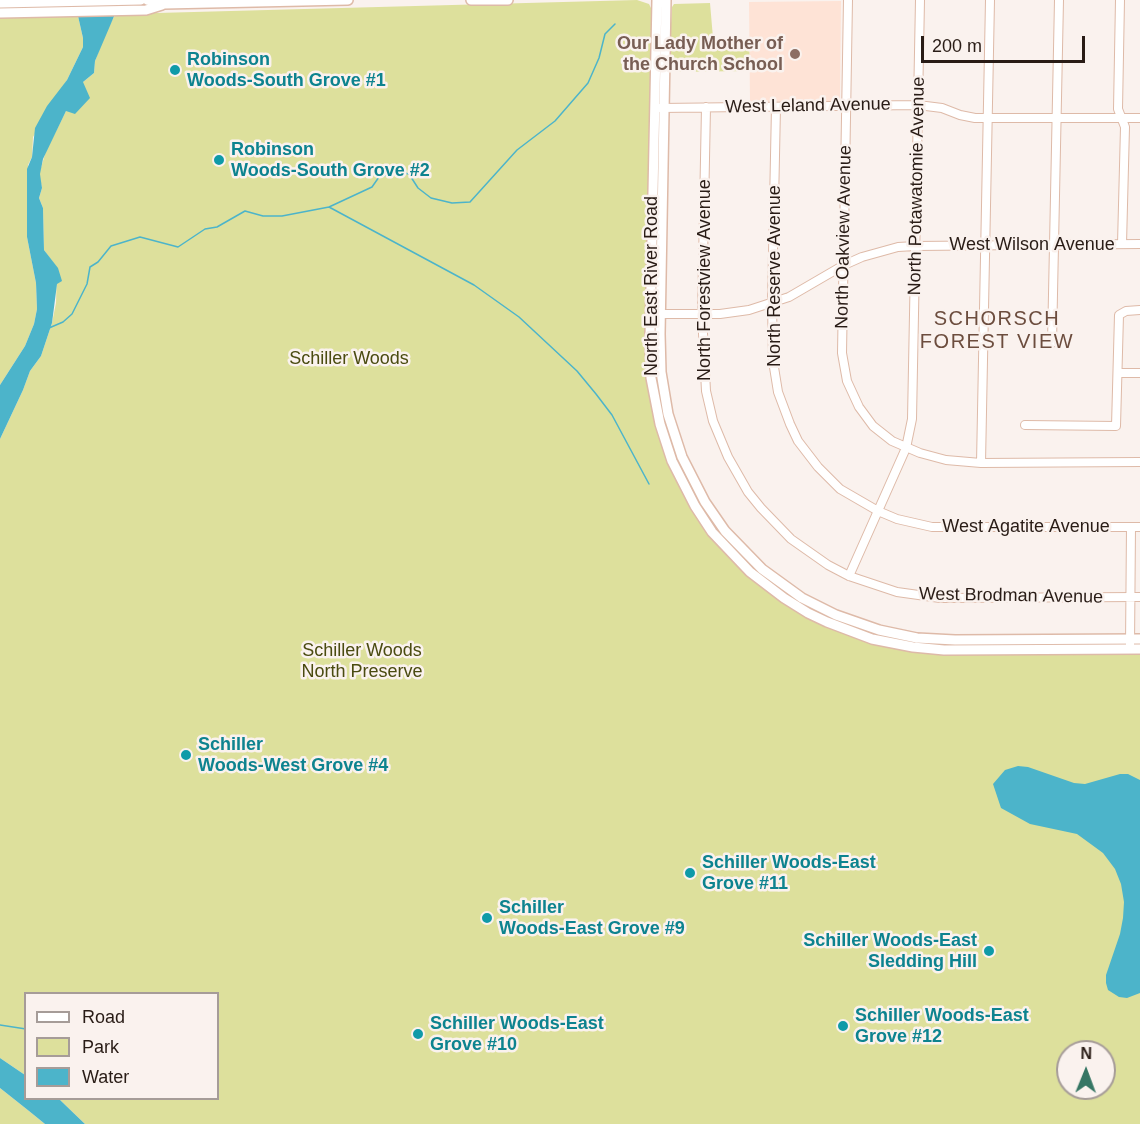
<!DOCTYPE html>
<html>
<head>
<meta charset="utf-8">
<style>
  body { margin:0 }
  #map { position:relative; width:1140px; height:1124px; overflow:hidden; background:#faf2ee; font-family:Helvetica,sans-serif }
  canvas { display:block }
  .legend { position:absolute; left:24px; top:992px; width:195px; height:108px; box-sizing:border-box; background:#faf2ee; border:2px solid #a69c98; margin:0; padding:8px 10px; list-style:none; font-size:18px; color:#291c16 }
  .legend li { display:flex; align-items:center; gap:12px; height:30px }
  .legend b { width:30px; border:2px solid #a69c98 }
  .north { position:absolute; left:1056px; top:1040px; width:60px; height:60px; box-sizing:border-box; background:#faf2ee; border:2px solid #a69c98; border-radius:50%; rotate:1deg; font-size:16px; font-weight:700; line-height:24px; text-align:center; color:#291c16 }
  .north::after { content:''; display:block; margin:auto; width:21px; height:27px; background:#367664; clip-path:polygon(50% 0,100% 100%,50% 72%,0 100%) }
  .scale { position:absolute; left:921px; top:36px; width:164px; height:27px; box-sizing:border-box; border:3px solid #291c16; border-top:0; padding-left:8px; font-size:18px; line-height:21px; white-space:nowrap; color:#291c16; -webkit-text-stroke:4px #faf2ee; paint-order:stroke }
</style>
</head>
<body>
<div id="map">
<canvas width="1140" height="1124"></canvas>
<ul class="legend">
<li><b style="height:8px;background:#fff"></b>Road</li>
<li><b style="height:16px;background:#dde09c"></b>Park</li>
<li><b style="height:16px;background:#4cb4ca"></b>Water</li>
</ul>
<div class="north">N</div>
<div class="scale">200 m</div>
</div>
<script>
const c = document.querySelector('canvas').getContext('2d');
c.lineJoin = 'round';
function fillPath(path, color) { c.fillStyle = color; c.fill(path, 'evenodd'); }
const shape = rows => new Path2D(rows.map(r => 'M' + r).join(''));
function strokePath(path, color, width, dash) { c.strokeStyle = color; c.lineWidth = width; c.lineCap = dash ? 'butt' : 'round'; c.setLineDash(dash || []); c.stroke(path); }
function drawText(font, color, halo, rows, align = 'center') {
  c.font = font + ' Helvetica,sans-serif'; c.lineWidth = 5; c.setLineDash([]); c.textBaseline = 'middle'; c.strokeStyle = halo; c.fillStyle = color; for (const [text, x, y, turn = 0] of rows) {
    c.save(); c.translate(x, y); c.rotate((+turn || 0) * Math.PI / 180); c.textAlign = isNaN(turn) ? turn : align; if (halo) c.strokeText(text, 0, 0); c.fillText(text, 0, 0); c.restore();
  }
}
fillPath(shape([
  [841,1,840,101,750,102,749,2]
]), '#fee3d6');
fillPath(shape([
  [637,0,649,4,653,12,646,357,648,385,657,427,672,471,690,506,712,537,829,628,867,642,913,652,947,654,1140,653,1140,1124,85,1124,59,1099,218,1098,218,994,26,994,25,1075,0,1058,0,439,23,390,30,371,41,356,52,323,56,303,57,268,44,250,43,208,39,198,42,188,39,174,46,151,66,111,83,82,94,73,95,61,106,32,115,15,120,14],
  [1068,1052,1104,1052,1104,1088,1068,1088],
  [710,3,713,38,745,38,730,40,731,49,739,48,749,40,750,71,668,72,672,7,674,4],
  [78,16,83,38,83,47,67,80,33,137,32,157,28,165,27,237,36,283,37,309,34,324,25,346,0,385,0,17],
  [0,1088,29,1111,45,1124,0,1124]
]), '#dde09c');
fillPath(shape([
  [79,0,121,0,95,61,94,73,83,82,90,98,75,114,66,111,43,159,40,174,42,188,39,198,43,208,44,250,58,268,62,281,57,284,52,323,41,356,30,371,23,390,0,439,0,385,25,346,34,324,37,309,36,283,27,237,27,169,32,157,35,128,47,106,67,80,83,47,83,38,78,16],
  [1018,766,1028,767,1074,783,1085,784,1120,774,1128,774,1140,780,1140,993,1127,998,1119,997,1108,990,1106,983,1106,975,1120,934,1123,918,1124,902,1121,884,1115,869,1103,853,1077,834,1030,824,1001,808,993,784,1005,770],
  [0,1058,25,1075,26,1098,59,1099,85,1124,45,1124,29,1111,0,1088]
]), '#4cb4ca');
strokePath(shape([
  [329,207,372,187,379,177,400,172,409,174,418,188,431,198,452,203,470,202,517,150,555,121,588,83,599,58,605,34,615,24],
  [49,328,63,322,72,314,87,284,90,267,98,262,111,246,140,237,178,247,205,229,217,227,245,211,263,216,282,216,329,207,474,285,519,317,577,371,596,394,612,415,649,484],
  [0,1025,26,1029]
]), '#4cb4ca', 1.5);
const minor = shape([
  [848,0,842,353,847,381,859,407,873,426,892,441,920,453,946,460,981,463,1140,462],
  [1120,0,1118,109,1125,127,1122,244],
  [706,107,702,314,706,391,713,421,728,457,748,492,761,508,791,539,828,565,849,576,897,592,940,598,1140,597],
  [776,107,772,302,773,361,778,392,790,424,798,441,818,467,840,489,878,511,897,519,932,527,1140,527],
  [660,108,918,105,942,108,960,115,975,118,1140,118],
  [655,314,720,314,749,310,789,297,844,265,862,257,898,247,915,246,1140,244],
  [1052,343,1059,0],
  [1118,373,1140,373],
  [1025,425,1116,426,1119,315,1126,311,1140,310],
  [981,463,990,0],
  [849,576,906,448,912,419,920,0],
  [1130,645,1131,527]
]);
const major = shape([
  [147,0,164,4,348,0],
  [471,0,508,0],
  [657,0,650,336,651,378,660,424,672,461,695,506,712,532,750,572,784,598,808,613,827,622,872,639,913,647,944,650,1140,649],
  [666,0,660,334,661,372,668,414,682,457,705,502,725,531,762,569,802,598,836,615,879,630,917,638,955,640,1140,639],
  [0,3,141,0],
  [0,13,146,10,162,5]
]);
strokePath(minor, '#debaa8', 10);
strokePath(major, '#debaa8', 12);
strokePath(minor, '#fff', 8);
strokePath(major, '#fff', 9);
for (const [x, y, r, color] of [
  [795,54,6,"#8d6e63"],
  [175,70,6,"#0f9aa8"],
  [219,160,6,"#0f9aa8"],
  [186,755,6,"#0f9aa8"],
  [690,873,6,"#0f9aa8"],
  [487,918,6,"#0f9aa8"],
  [989,951,6,"#0f9aa8"],
  [843,1026,6,"#0f9aa8"],
  [418,1034,6,"#0f9aa8"]
]) { const dot = new Path2D(); dot.arc(x, y, r, 0, 2 * Math.PI); c.fillStyle = color; c.fill(dot); strokePath(dot, '#faf2ee', 2); }
drawText('bold 18px', '#785e54', '#faf2ee', [
  ["Our Lady Mother of",783,44],
  ["the Church School",783,65]
], 'right');
drawText('bold 18px', '#0d838f', '#faf2ee', [
  ["Robinson",187,60],
  ["Woods-South Grove #1",187,81],
  ["Robinson",231,150],
  ["Woods-South Grove #2",231,171],
  ["Schiller",198,745],
  ["Woods-West Grove #4",198,766],
  ["Schiller Woods-East",702,863],
  ["Grove #11",702,884],
  ["Schiller",499,908],
  ["Woods-East Grove #9",499,929],
  ["Schiller Woods-East",977,941,"right"],
  ["Sledding Hill",977,962,"right"],
  ["Schiller Woods-East",855,1016],
  ["Grove #12",855,1037],
  ["Schiller Woods-East",430,1024],
  ["Grove #10",430,1045]
], 'left');
drawText('18px', '#291c16', '#faf2ee', [
  ["West Leland Avenue",808,106,-1],
  ["North Potawatomie Avenue",917,186,-89],
  ["North Oakview Avenue",844,237,-89],
  ["West Wilson Avenue",1032,245],
  ["North Reserve Avenue",775,276,-90],
  ["North Forestview Avenue",705,280,-90],
  ["North East River Road",652,286,-90],
  ["West Agatite Avenue",1026,527],
  ["West Brodman Avenue",1011,596,1]
]);
drawText('18px', '#4a4b10', '#faf2ee', [
  ["Schiller Woods",349,359],
  ["Schiller Woods",362,651],
  ["North Preserve",362,672]
]);
c.letterSpacing = '1.5px';
drawText('20px', '#6c4d3e', '#faf2ee', [
  ["SCHORSCH",997,319],
  ["FOREST VIEW",997,342]
]);
c.letterSpacing = '0px';
</script>
</body>
</html>
